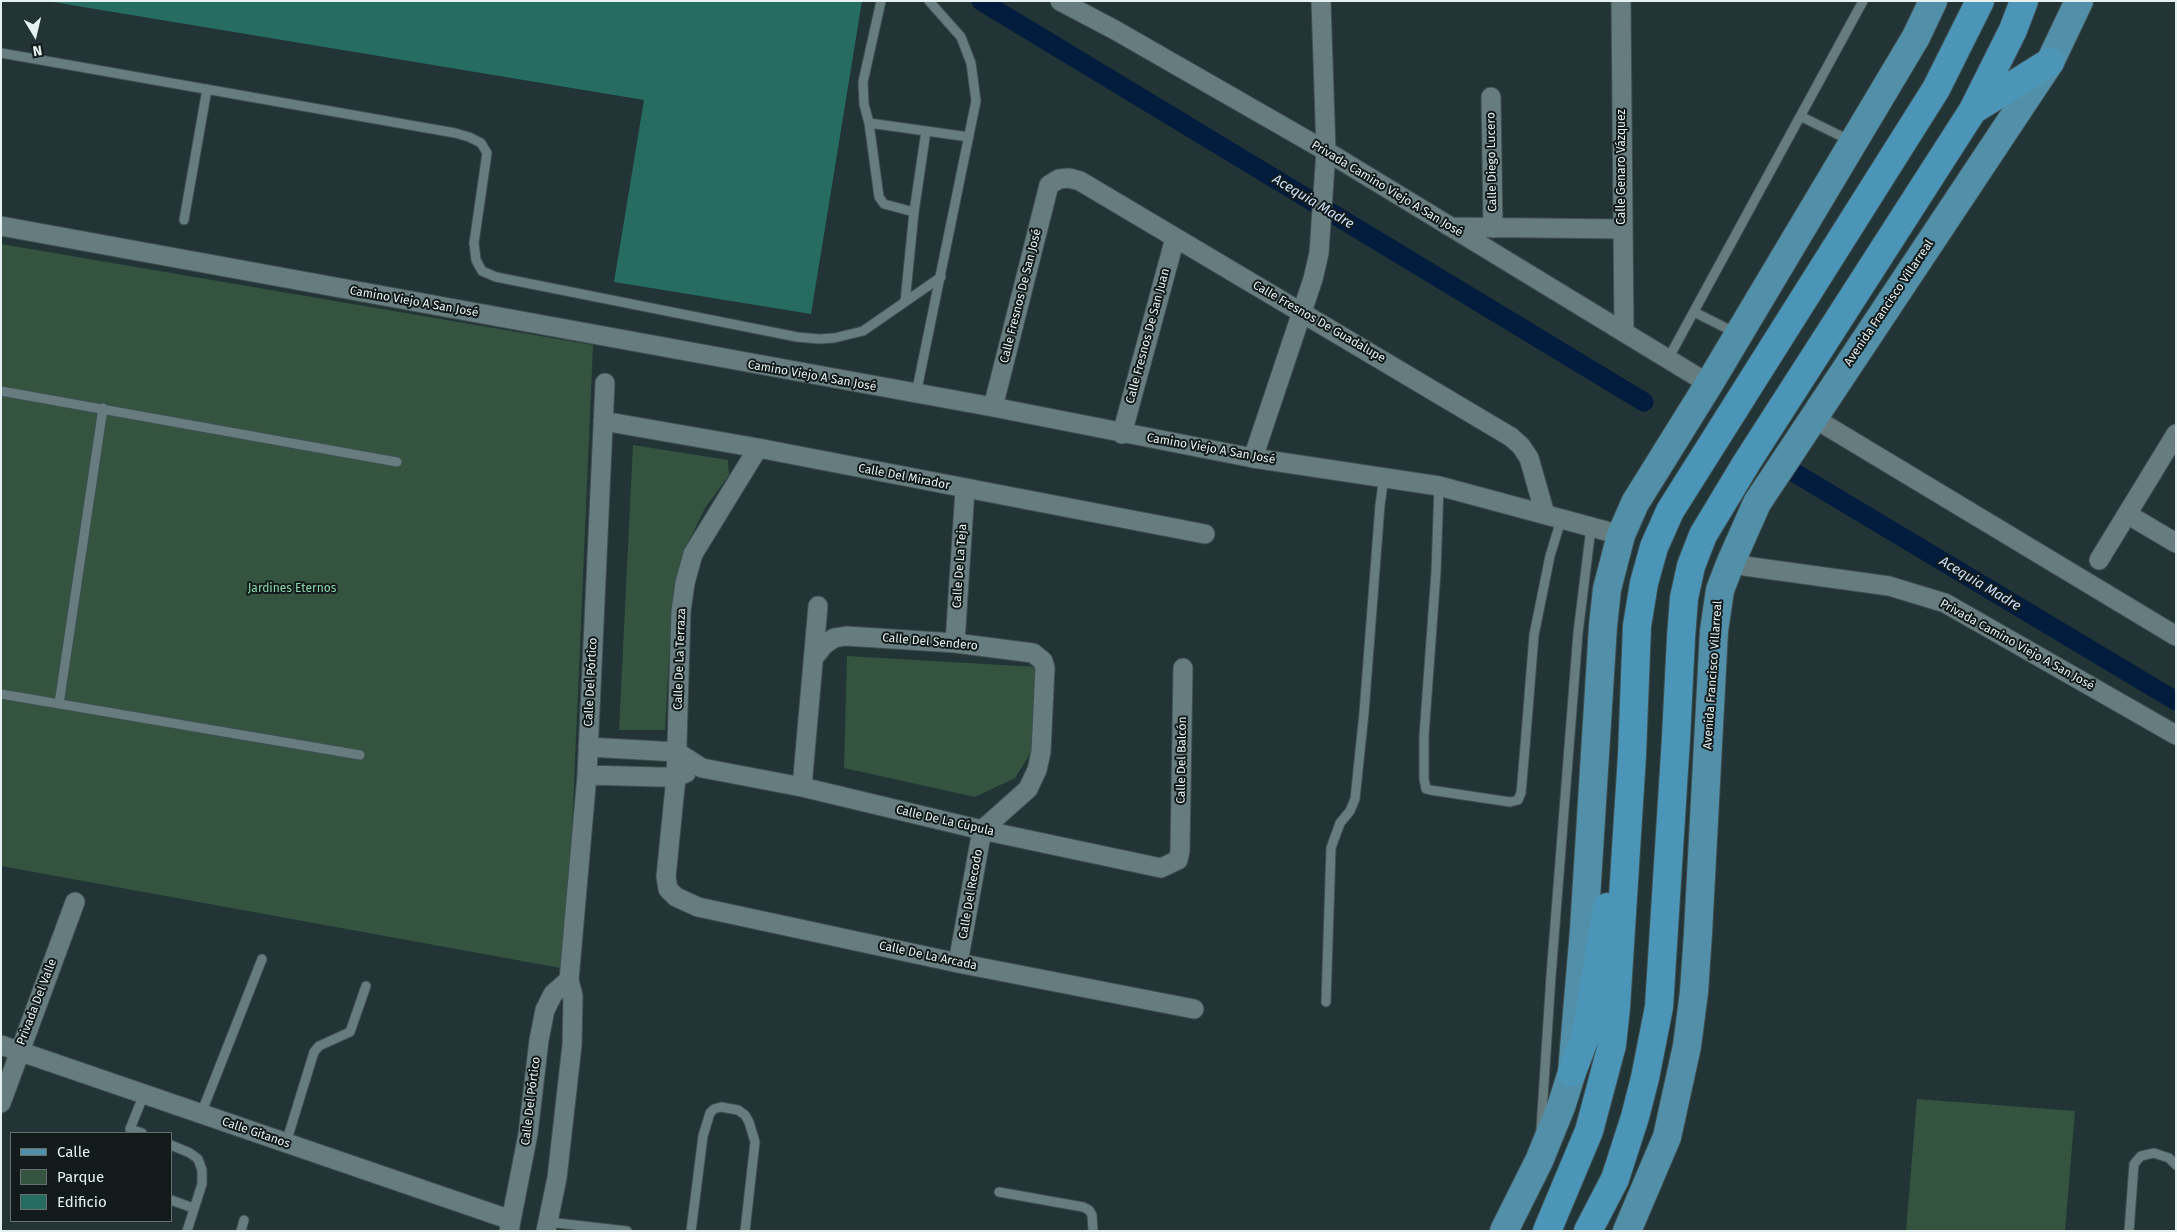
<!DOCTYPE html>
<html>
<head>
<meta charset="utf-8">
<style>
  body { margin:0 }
  #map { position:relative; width:2177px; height:1232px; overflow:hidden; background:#223436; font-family:"Fira Sans",sans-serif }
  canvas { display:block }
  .frame { position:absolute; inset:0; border:2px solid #e5f0f1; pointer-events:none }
  .legend { position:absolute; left:10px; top:1132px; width:162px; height:90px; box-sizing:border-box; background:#121a1b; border:1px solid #667071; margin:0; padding:6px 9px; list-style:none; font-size:15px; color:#e5f0f1 }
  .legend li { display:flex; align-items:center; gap:10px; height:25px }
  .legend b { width:25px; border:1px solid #667071 }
  .north { position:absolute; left:10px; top:10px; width:50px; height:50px; -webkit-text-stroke:4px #121a1b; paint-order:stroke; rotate:171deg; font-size:14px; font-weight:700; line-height:20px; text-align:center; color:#e5f0f1 }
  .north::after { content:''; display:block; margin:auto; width:18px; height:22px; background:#e5f0f1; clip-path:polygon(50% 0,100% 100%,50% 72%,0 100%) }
</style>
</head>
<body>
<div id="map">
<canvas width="2177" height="1232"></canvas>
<div class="frame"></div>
<ul class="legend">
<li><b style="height:6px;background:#5290a9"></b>Calle</li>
<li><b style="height:14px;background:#345440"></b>Parque</li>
<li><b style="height:14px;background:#266c61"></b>Edificio</li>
</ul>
<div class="north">N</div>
</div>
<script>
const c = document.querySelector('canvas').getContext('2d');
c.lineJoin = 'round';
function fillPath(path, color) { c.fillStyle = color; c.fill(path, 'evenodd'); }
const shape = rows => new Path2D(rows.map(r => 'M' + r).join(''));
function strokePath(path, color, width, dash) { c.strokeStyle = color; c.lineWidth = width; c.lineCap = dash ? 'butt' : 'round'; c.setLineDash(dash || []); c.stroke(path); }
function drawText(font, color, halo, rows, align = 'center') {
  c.font = font + ' "Fira Sans",sans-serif'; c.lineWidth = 4; c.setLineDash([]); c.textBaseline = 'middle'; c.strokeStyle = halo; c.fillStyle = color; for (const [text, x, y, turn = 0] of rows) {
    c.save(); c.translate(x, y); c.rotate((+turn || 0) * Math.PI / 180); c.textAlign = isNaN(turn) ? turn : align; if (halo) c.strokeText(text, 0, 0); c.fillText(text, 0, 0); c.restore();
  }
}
fillPath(shape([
  [1,244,593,345,566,969,1,866],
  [633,445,728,460,729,475,705,508,682,555,672,600,665,730,619,730],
  [847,656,1037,667,1035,746,1015,778,975,797,844,768],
  [1917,1099,2075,1111,2065,1231,1906,1231]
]), '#345440');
strokePath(shape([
  [981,1,1644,402],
  [1785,467,2176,701]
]), '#021c3d', 19);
fillPath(shape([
  [47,1,862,1,811,314,614,282,644,100]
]), '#266c61');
const service = shape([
  [881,1,863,82,864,104,869,123,879,197,884,204,914,212,926,131],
  [1,53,455,133,469,137,481,143,487,153,474,243,476,260,482,271,496,277,797,337,819,339,834,338,863,331,941,277],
  [1802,117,1851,141],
  [869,123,969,137],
  [184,220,207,89],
  [905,302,914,212],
  [1694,312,1736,333],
  [1668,359,1863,1],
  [1,391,397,462],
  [916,394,976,101,971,63,961,37,929,1],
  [1439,486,1436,572,1424,736,1424,779,1426,789,1430,790,1510,802,1518,800,1521,793,1525,747,1534,635,1550,556,1561,520],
  [1,694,360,755],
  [59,704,103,408],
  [1326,1002,1331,848,1340,823,1350,811,1355,799,1364,713,1380,505,1384,477],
  [201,1114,262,959],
  [1541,1129,1551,976,1578,633,1591,528],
  [142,1133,130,1129,144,1094],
  [286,1143,314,1052,319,1046,350,1032,366,986],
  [171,1145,190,1153,198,1159,202,1170,202,1184,187,1231],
  [999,1192,1083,1207,1089,1210,1092,1215,1093,1231],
  [171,1200,193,1208],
  [548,1222,627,1231],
  [241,1231,244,1220],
  [691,1231,703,1136,710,1113,714,1109,721,1107,738,1110,745,1115,749,1122,755,1142,745,1231],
  [2129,1231,2134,1164,2141,1156,2154,1153,2169,1158,2176,1165]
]);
const minor = shape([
  [1060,1,1115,30,1326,151,1709,384],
  [1621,1,1624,332],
  [1491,97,1493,228],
  [1,226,993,407,1253,458,1439,486,1621,535],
  [1451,227,1622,229],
  [993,407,1049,185,1059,179,1069,178,1080,181,1511,437,1521,446,1529,458,1545,514],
  [1812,417,2176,636],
  [603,421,758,448,1205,534],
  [1122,434,1175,238],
  [758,448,693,554,685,583,681,611,676,777,666,877,668,889,676,897,698,907,958,963,1194,1009],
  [1253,458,1313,279,1319,253,1326,151,1321,1],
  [2127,514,2176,543],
  [2099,560,2176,434],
  [1730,564,1889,586,1945,603,2176,735],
  [955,643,965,489],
  [815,656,824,645,834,638,846,636,955,643,1033,653,1043,661,1045,668,1041,752,1037,770,1028,789,982,830,958,963],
  [588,747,677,752,702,768,802,787,982,830,1161,868,1178,860,1180,851,1183,668],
  [587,775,659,777,676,777,686,773],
  [802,787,818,606],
  [1,1045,511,1220],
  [1,1103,75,902],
  [509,1231,528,1134,539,1040,545,1010,553,994,569,980],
  [546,1231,557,1178,572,1045,573,996,569,980,587,775,605,383]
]);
const primary = shape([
  [1504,1231,1539,1161,1561,1107,1572,1072,1584,930,1603,626,1607,589,1621,535,1635,503,1709,384,1916,37,1933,1],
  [1627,1231,1667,1137,1687,1046,1694,992,1698,933,1714,631,1720,590,1730,564,1757,503,2050,62,2079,1]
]);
const trunk = shape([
  [1973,110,2050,62],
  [1572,1072,1586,1035,1607,907],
  [1547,1231,1589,1131,1612,1045,1616,1007,1632,755,1637,626,1644,583,1654,547,1670,511,1936,89,1980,1],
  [1588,1231,1615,1179,1635,1117,1645,1078,1659,1007,1676,738,1681,638,1684,598,1691,566,1703,535,1747,462,1973,110,2013,30,2024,1]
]);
strokePath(service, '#3f4f51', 11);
strokePath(minor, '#3f4f51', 21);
strokePath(primary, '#3f4f51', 30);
strokePath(trunk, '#3f4f51', 30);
strokePath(service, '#677c7e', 9);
strokePath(minor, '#677c7e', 19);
strokePath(primary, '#5290a9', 28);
strokePath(trunk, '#4b96b8', 28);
drawText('12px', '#e5f0f1', '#121a1b', [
  ["Calle Diego Lucero",1492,162,-91],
  ["Calle Genaro Vázquez",1622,167,-90],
  ["Privada Camino Viejo A San José",1387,189,31],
  ["Calle Fresnos De San José",1021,296,-76],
  ["Camino Viejo A San José",414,302,10],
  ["Avenida Francisco Villarreal",1889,303,-56],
  ["Calle Fresnos De Guadalupe",1319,322,30],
  ["Calle Fresnos De San Juan",1148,336,-75],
  ["Camino Viejo A San José",812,376,10],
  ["Camino Viejo A San José",1211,449,10],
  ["Calle Del Mirador",904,477,11],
  ["Calle De La Teja",960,566,-86],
  ["Calle Del Sendero",930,642,5],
  ["Privada Camino Viejo A San José",2017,645,29],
  ["Calle De La Terraza",680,659,-88],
  ["Avenida Francisco Villarreal",1713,675,-86],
  ["Calle Del Pórtico",591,682,-87],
  ["Calle Del Balcón",1182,760,-89],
  ["Calle De La Cúpula",945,821,13],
  ["Calle Del Recodo",971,894,-80],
  ["Calle De La Arcada",928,956,12],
  ["Privada Del Valle",37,1002,-69],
  ["Calle Del Pórtico",531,1101,-83],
  ["Calle Gitanos",256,1133,19]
]);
drawText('12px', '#8dd9a9', '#121a1b', [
  ["Jardines Eternos",292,589]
]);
drawText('italic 14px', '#ccdff9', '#121a1b', [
  ["Acequia Madre",1313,202,31],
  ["Acequia Madre",1980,584,31]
]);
</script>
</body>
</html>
